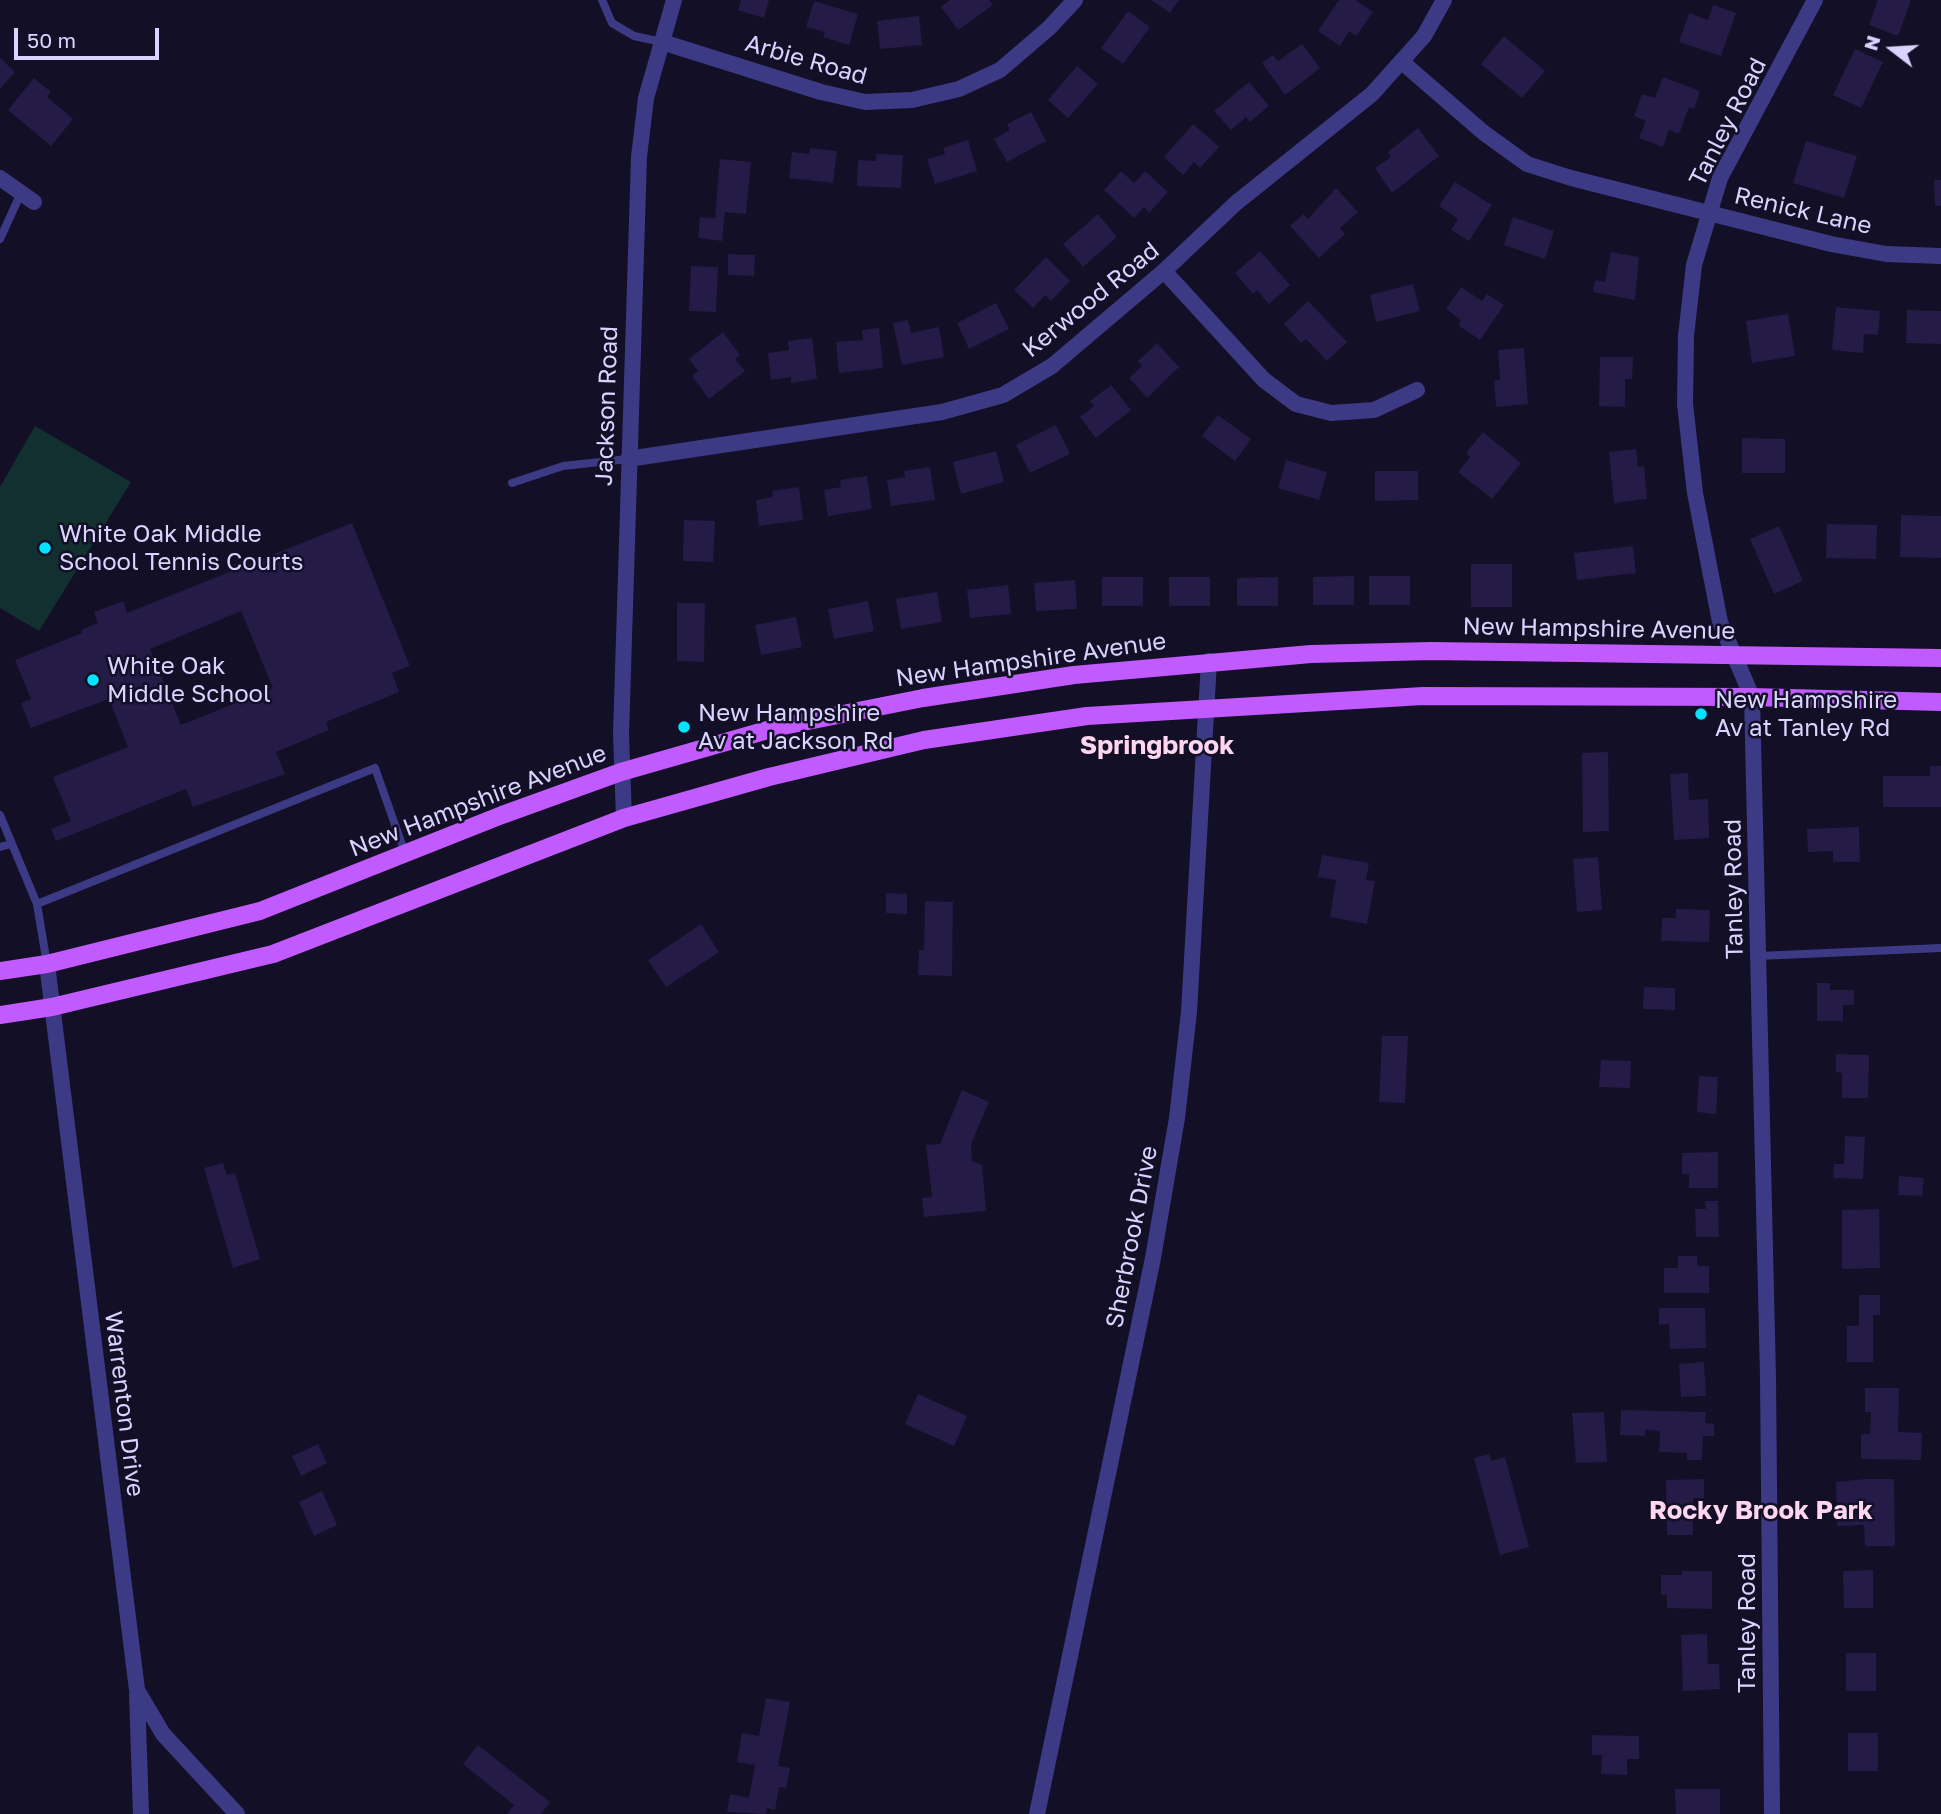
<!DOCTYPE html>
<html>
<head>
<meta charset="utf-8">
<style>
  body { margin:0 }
  #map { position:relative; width:1941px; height:1814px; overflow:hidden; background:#130f26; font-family:"Golos Text",sans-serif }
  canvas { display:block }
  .north { position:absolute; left:1857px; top:14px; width:70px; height:70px; -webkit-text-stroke:5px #130f26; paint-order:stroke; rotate:287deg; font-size:19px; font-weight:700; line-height:28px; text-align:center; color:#d9d4ff }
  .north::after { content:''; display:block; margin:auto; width:24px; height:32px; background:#d9d4ff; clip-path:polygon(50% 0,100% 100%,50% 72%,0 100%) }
  .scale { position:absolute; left:14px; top:28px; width:145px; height:32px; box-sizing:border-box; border:4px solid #d9d4ff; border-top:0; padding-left:9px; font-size:21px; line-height:24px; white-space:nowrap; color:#d9d4ff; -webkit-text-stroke:5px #130f26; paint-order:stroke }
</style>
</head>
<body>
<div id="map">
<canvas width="1941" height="1814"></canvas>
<div class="north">N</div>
<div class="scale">50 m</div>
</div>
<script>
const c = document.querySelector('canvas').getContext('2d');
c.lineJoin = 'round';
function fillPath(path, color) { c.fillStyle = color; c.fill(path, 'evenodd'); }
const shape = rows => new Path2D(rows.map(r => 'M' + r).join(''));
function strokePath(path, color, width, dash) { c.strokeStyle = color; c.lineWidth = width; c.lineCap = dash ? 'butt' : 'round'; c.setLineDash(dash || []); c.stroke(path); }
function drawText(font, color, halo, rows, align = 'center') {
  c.font = font + ' "Golos Text",sans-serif'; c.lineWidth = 5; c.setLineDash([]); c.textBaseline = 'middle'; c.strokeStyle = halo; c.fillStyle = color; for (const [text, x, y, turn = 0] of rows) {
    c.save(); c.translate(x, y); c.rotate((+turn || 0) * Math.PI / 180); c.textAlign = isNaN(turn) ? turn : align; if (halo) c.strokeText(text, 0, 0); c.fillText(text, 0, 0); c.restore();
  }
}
fillPath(shape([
  [35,426,131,482,39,631,0,608,0,487]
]), '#12302f');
fillPath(shape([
  [741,0,769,0,764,18,738,10],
  [950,0,989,0,993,5,958,30,941,7],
  [1151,0,1179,0,1170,13],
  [1339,0,1355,0,1373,12,1356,36,1349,31,1340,46,1318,31],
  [1878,0,1911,0,1898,36,1869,25],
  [814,1,858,14,849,45,823,37,825,32,806,27],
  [1713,5,1736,13,1721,56,1679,42,1689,13,1708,20],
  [1128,11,1150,27,1123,64,1101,48],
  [919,16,922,45,880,49,877,21],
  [1504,36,1545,71,1522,98,1481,64],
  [1302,44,1320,68,1285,95,1262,63,1273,55,1278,61],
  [1855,49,1883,62,1861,108,1833,95],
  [0,58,15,72,0,89],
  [1077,66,1098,84,1068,118,1048,100],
  [1663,77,1700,91,1694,109,1689,107,1679,134,1669,130,1663,147,1639,138,1646,121,1634,116,1642,94,1655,98],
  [34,78,51,92,47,97,73,119,51,146,8,110],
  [1249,82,1269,106,1250,122,1246,117,1231,130,1214,111],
  [1031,112,1046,141,1007,162,994,139,1010,130,1007,124],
  [1193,124,1219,147,1200,168,1194,162,1183,175,1164,157],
  [1418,128,1439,156,1392,193,1375,168,1391,157,1388,152],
  [968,140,977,171,935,184,927,159,945,154,943,148],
  [1806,141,1857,156,1844,198,1793,183],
  [810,148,837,151,833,183,789,178,792,152,809,154],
  [876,154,903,155,901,188,857,186,858,160,876,161],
  [720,159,751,162,746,214,725,212,722,241,698,238,700,217,715,218],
  [1121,171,1134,183,1145,171,1168,192,1149,213,1144,207,1134,218,1104,190],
  [1934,180,1941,180,1941,206,1935,206],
  [1455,182,1492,205,1469,241,1451,230,1458,219,1439,206],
  [1336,188,1358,212,1340,228,1345,234,1319,258,1290,226,1303,214,1308,219],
  [1098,214,1117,237,1083,267,1063,244],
  [1513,217,1554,231,1545,259,1504,245],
  [1260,251,1290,285,1269,304,1257,290,1253,294,1235,273],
  [1611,252,1639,257,1635,300,1593,292,1595,280,1605,282],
  [728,254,755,255,754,276,728,275],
  [1046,257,1070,281,1051,301,1045,295,1033,308,1014,290],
  [691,266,718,267,716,312,689,311],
  [1413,284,1420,311,1376,322,1370,295],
  [1461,287,1482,301,1487,294,1504,305,1480,340,1458,325,1461,320,1446,309],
  [1308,301,1347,342,1327,361,1306,339,1301,343,1284,324],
  [996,303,1009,329,969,349,957,323],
  [1836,307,1880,311,1878,335,1864,334,1863,353,1832,350],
  [1907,310,1941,311,1941,344,1906,343],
  [1788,314,1795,356,1752,363,1746,321],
  [908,320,911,333,939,327,944,357,902,365,893,323],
  [879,328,883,368,839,373,836,342,863,340,862,330],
  [723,332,740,355,735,359,745,371,709,399,692,376,698,371,689,359],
  [812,338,817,379,791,383,791,377,771,380,768,353,789,350,788,341],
  [1157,343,1179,367,1147,398,1129,378,1142,366,1138,361],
  [1524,348,1528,404,1496,407,1494,381,1500,380,1498,350],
  [1600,357,1633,357,1632,379,1625,379,1625,407,1599,406],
  [1111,385,1131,410,1096,438,1080,417,1094,406,1090,401],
  [1218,415,1251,439,1235,461,1202,436],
  [1056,425,1070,454,1030,473,1016,445],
  [1483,432,1521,463,1492,499,1458,472,1470,457,1466,453],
  [1742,438,1785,439,1785,473,1742,473],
  [1636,449,1638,467,1644,466,1647,499,1614,503,1609,452],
  [996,451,1004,482,961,494,953,462],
  [1286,460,1327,472,1319,500,1278,488],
  [930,467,935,500,891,506,887,480,905,477,904,471],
  [1375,471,1418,471,1418,500,1375,501],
  [867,476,872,509,828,516,824,490,841,487,840,480],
  [799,487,803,520,759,526,756,500,773,497,772,491],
  [1901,515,1941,516,1941,558,1900,557],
  [684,520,715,521,713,562,683,561],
  [352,523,410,666,392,673,399,692,326,722,329,730,276,752,285,774,193,807,186,789,56,841,51,829,71,821,53,777,128,747,109,699,31,728,21,703,31,699,15,660,82,633,81,630,98,623,94,612,123,601,127,613],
  [241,611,273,688,181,725,150,649],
  [1827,524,1877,525,1876,559,1826,558],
  [1779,526,1803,581,1774,594,1750,539],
  [1633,546,1636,573,1577,580,1574,553],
  [1471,564,1512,564,1512,607,1471,607],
  [1354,576,1354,605,1313,605,1313,577],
  [1369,576,1410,576,1410,605,1369,605],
  [1102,577,1143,577,1143,606,1102,606],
  [1169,577,1210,577,1210,606,1169,606],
  [1278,577,1278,606,1237,606,1237,578],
  [1075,580,1077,609,1036,611,1034,583],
  [1008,585,1011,614,970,618,967,590],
  [937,592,942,622,901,629,896,599],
  [868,601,874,631,834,639,828,609],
  [677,603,705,603,704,662,677,661],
  [796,617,802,647,761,655,755,625],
  [1608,752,1609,831,1583,832,1582,753],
  [1930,766,1941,766,1941,807,1883,807,1883,776,1930,776],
  [1688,773,1689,800,1708,799,1709,838,1674,840,1670,774],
  [1859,827,1860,862,1833,862,1833,851,1808,852,1807,829],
  [1322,855,1369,863,1366,880,1375,881,1367,924,1330,917,1336,880,1318,877],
  [1598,857,1602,910,1577,912,1573,859],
  [886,893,907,894,907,914,886,913],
  [925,901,953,902,952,976,918,975,919,950,924,950],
  [1676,909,1710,910,1709,942,1661,941,1662,918,1676,918],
  [701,924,719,952,666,987,648,960],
  [1817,983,1830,983,1830,990,1854,990,1854,1005,1843,1005,1843,1021,1817,1021],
  [1644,987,1675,988,1675,1010,1643,1009],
  [1382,1036,1408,1036,1405,1103,1379,1102],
  [1836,1054,1869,1055,1868,1098,1842,1098,1842,1073,1836,1072],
  [1601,1060,1631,1061,1630,1088,1599,1087],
  [1699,1076,1718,1077,1716,1114,1697,1112],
  [962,1090,989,1102,971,1144,972,1161,982,1165,986,1211,924,1217,922,1198,932,1197,926,1145,940,1144],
  [1845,1136,1865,1137,1863,1179,1833,1178,1834,1164,1844,1164],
  [1718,1152,1718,1188,1689,1188,1689,1174,1682,1174,1682,1153],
  [223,1163,227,1175,235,1173,260,1259,233,1268,204,1168],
  [1899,1176,1924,1178,1922,1196,1898,1195],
  [1705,1201,1718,1201,1719,1237,1696,1237,1695,1209,1706,1209],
  [1879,1209,1880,1268,1842,1269,1842,1210],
  [1678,1256,1697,1256,1697,1266,1709,1266,1709,1293,1664,1293,1664,1268,1678,1268],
  [1859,1295,1880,1295,1880,1315,1873,1315,1873,1362,1847,1362,1847,1326,1859,1326],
  [1659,1308,1705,1308,1706,1348,1670,1349,1669,1324,1659,1325],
  [1704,1362,1706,1396,1681,1397,1679,1364],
  [1865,1388,1899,1388,1898,1432,1922,1433,1921,1460,1861,1459,1861,1434,1870,1434,1871,1412,1865,1412],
  [918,1394,967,1416,954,1446,905,1424],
  [1621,1410,1706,1412,1705,1423,1714,1424,1714,1436,1703,1436,1702,1460,1687,1460,1687,1453,1659,1452,1660,1431,1645,1430,1645,1436,1620,1435],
  [1604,1412,1607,1462,1576,1463,1572,1413],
  [318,1444,327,1463,301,1476,292,1456],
  [1489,1454,1491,1461,1505,1457,1529,1547,1500,1555,1474,1458],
  [1704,1479,1704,1498,1693,1498,1693,1535,1667,1535,1666,1480],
  [1865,1479,1894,1479,1895,1546,1865,1546,1864,1525,1837,1526,1836,1482],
  [322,1491,337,1525,314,1536,299,1502],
  [1873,1570,1873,1608,1844,1608,1843,1571],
  [1682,1571,1712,1571,1712,1609,1667,1608,1667,1595,1661,1595,1661,1575,1682,1575],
  [1707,1634,1708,1664,1719,1664,1720,1689,1683,1691,1681,1635],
  [1846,1653,1876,1653,1876,1691,1846,1691],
  [766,1698,790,1702,778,1766,790,1768,786,1788,779,1787,775,1810,767,1808,766,1814,727,1812,730,1794,749,1798,755,1765,737,1762,742,1733,759,1736],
  [1848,1733,1878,1733,1878,1771,1848,1771],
  [1592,1735,1639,1736,1639,1759,1627,1759,1627,1775,1601,1774,1602,1755,1592,1755],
  [478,1745,550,1802,541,1814,507,1814,514,1805,463,1764],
  [1675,1789,1720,1789,1720,1814,1676,1814]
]), '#241b47');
strokePath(shape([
  [602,0,612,23,634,36,662,42],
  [0,239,21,193],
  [512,483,563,466,628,459],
  [0,815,37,904,47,964],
  [0,847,11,844],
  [37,904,375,768,405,853],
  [1758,956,1941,948]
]), '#3d3a85', 8);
strokePath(shape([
  [662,42,821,92,865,102,912,100,959,89,1000,70,1049,28,1075,0],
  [1402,62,1484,133,1527,164,1571,178,1831,244,1886,254,1941,256],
  [0,178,34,202],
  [1164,271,1264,380,1296,404,1331,413,1374,410,1417,390],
  [628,459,942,412,1003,395,1052,366,1164,271,1236,203,1372,94,1424,36,1444,0],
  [624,818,621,734,639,157,646,98,674,0],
  [47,964,137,1690,163,1734,237,1814],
  [137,1694,141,1814],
  [1037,1814,1153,1258,1177,1118,1189,1012,1209,661],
  [1772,1814,1768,1377,1752,697,1720,622,1695,493,1685,404,1686,336,1694,265,1720,178,1815,0]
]), '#3d3a85', 16);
strokePath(shape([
  [0,971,47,964,260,911,502,815,621,772,778,727,923,698,1074,675,1311,654,1431,651,1941,658],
  [0,1015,52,1007,273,954,624,818,769,777,924,740,1087,716,1423,696,1752,697,1941,702]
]), '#c25bff', 18);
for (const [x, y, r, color] of [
  [45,548,7,"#00e5ff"],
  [93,680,7,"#00e5ff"],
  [1701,714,7,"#00e5ff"],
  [684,727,7,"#00e5ff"]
]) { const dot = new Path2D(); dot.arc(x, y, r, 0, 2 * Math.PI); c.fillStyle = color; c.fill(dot); strokePath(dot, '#130f26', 2.5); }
drawText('24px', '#d9d4ff', '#130f26', [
  ["Arbie Road",806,60,16],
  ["Tanley Road",1728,122,-63],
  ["Renick Lane",1803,211,13],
  ["Kerwood Road",1091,300,-39],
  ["Jackson Road",607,406,-88],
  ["New Hampshire Avenue",1599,629,1],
  ["New Hampshire Avenue",1031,660,-8],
  ["New Hampshire Avenue",478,801,-21],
  ["Tanley Road",1734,889,-91],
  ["Sherbrook Drive",1132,1237,-79],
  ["Warrenton Drive",124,1404,83],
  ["Tanley Road",1747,1623,-90]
]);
drawText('24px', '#d9d4ff', '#130f26', [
  ["White Oak Middle",59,534],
  ["School Tennis Courts",59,562],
  ["White Oak",107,666],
  ["Middle School",107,694],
  ["New Hampshire",1715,700],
  ["Av at Tanley Rd",1715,728],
  ["New Hampshire",698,713],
  ["Av at Jackson Rd",698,741]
], 'left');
drawText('bold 26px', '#ffd6f0', '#130f26', [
  ["Springbrook",1157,746],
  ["Rocky Brook Park",1761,1511]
]);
</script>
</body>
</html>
